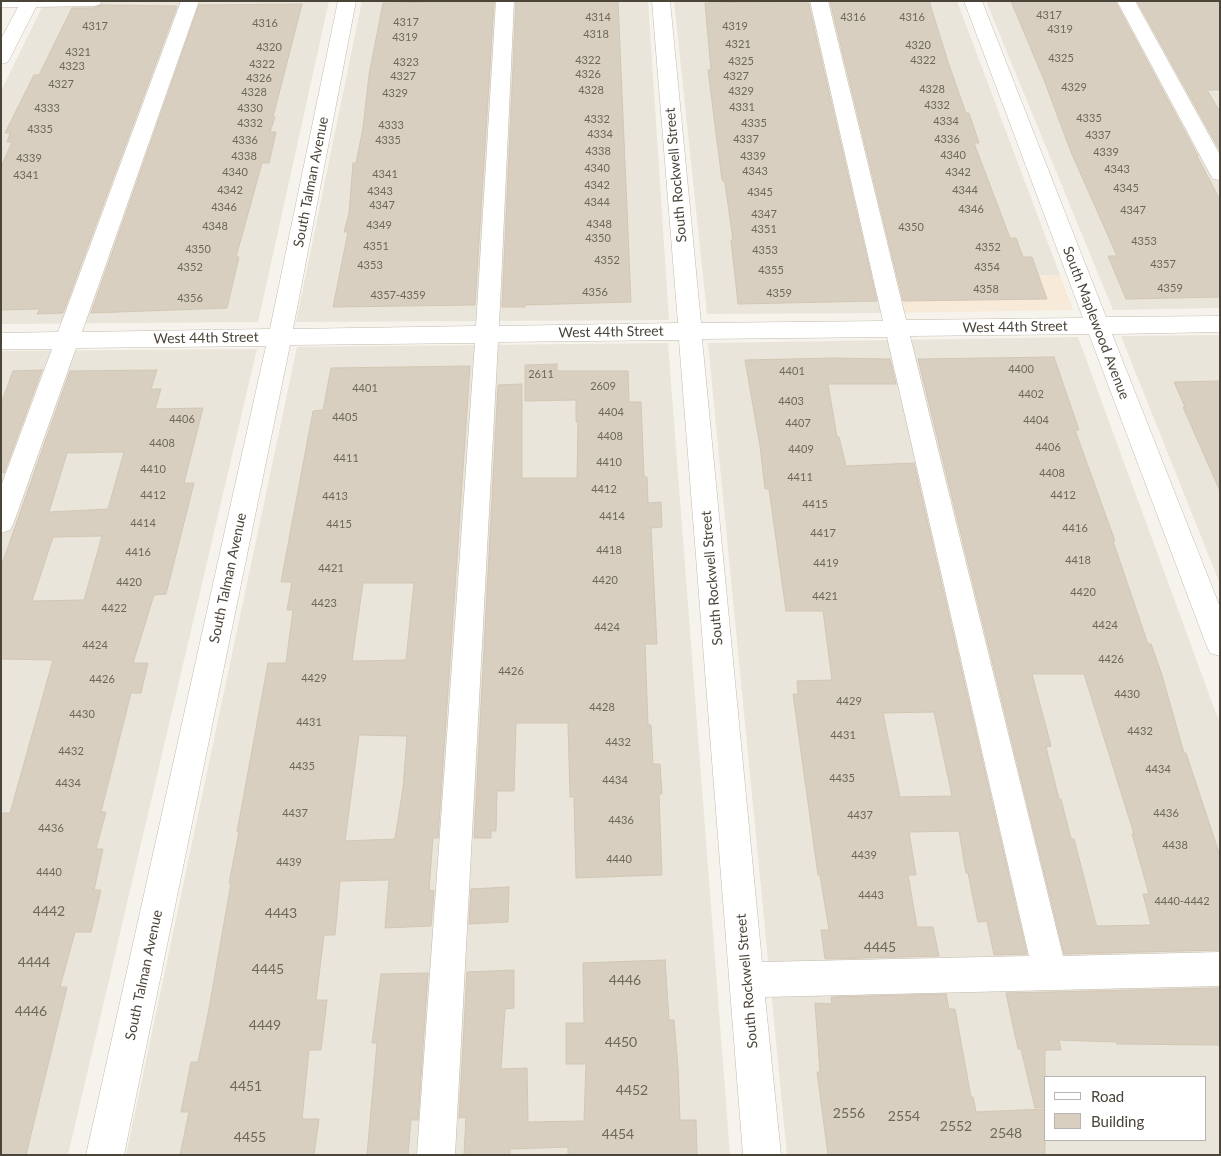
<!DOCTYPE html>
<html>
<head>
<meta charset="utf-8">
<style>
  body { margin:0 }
  #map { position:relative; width:1221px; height:1156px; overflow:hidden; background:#f6f3ec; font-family:Lato,sans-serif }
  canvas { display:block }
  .frame { position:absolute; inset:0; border:2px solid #4b4439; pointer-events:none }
  .legend { position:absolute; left:1044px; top:1076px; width:162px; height:65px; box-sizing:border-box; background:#fff; border:1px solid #b7b4b0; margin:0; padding:6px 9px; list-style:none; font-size:15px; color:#4b4439 }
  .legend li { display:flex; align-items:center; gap:10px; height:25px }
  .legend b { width:25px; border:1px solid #b7b4b0 }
</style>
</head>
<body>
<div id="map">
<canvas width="1221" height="1156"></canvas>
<div class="frame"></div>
<ul class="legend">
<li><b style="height:6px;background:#fff"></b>Road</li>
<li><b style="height:14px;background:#d8cfc1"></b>Building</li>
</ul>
</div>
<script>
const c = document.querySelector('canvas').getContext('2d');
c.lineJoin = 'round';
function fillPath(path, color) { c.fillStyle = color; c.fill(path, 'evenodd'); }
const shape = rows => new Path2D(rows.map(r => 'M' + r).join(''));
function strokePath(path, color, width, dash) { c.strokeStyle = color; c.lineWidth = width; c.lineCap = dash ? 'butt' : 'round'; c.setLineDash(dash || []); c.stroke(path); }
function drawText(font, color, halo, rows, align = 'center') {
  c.font = font + ' Lato,sans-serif'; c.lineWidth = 5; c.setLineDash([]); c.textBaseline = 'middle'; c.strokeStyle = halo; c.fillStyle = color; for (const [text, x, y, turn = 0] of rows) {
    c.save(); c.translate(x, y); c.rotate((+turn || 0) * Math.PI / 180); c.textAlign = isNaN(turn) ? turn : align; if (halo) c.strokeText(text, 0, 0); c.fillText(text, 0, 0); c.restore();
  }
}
fillPath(shape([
  [45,1,329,1,258,322,1,324,1,91],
  [362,1,648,1,669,320,296,322],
  [674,1,957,1,1060,275,884,278,892,313,707,314],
  [986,1,1220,1,1220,308,1113,310],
  [1220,335,1220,584,1121,336],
  [1078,337,1220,724,1220,1155,787,1155,708,343],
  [1045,1077,1205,1077,1205,1140,1045,1140],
  [668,343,730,1155,126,1155,297,347],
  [257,349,68,1155,1,1155,1,351]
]), '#eae5da');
fillPath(shape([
  [1060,275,1073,310,892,313,884,278]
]), '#f7ead8');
const building = shape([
  [516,1,618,1,631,302,525,305,525,307,502,307,516,1],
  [808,1,877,301,738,304,731,240,733,240,725,183,722,180,708,70,711,70,705,3,808,1],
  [830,1,929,1,949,65,966,113,969,113,979,143,974,143,1010,238,1016,238,1023,257,1032,257,1047,299,903,301,830,1],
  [1011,1,1115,1,1198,156,1197,156,1220,200,1220,297,1126,299,1108,256,1117,256,1071,152,1044,80,1011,1],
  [1137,1,1220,1,1220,90,1207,90,1220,112,1220,151,1137,1],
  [444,2,494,2,475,305,333,307,348,232,344,232,349,213,353,163,356,163,363,128,369,75,383,3,444,2],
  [302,4,273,117,275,117,270,132,276,132,269,163,262,163,236,257,239,257,227,308,91,313,199,5,302,4],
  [101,5,177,6,63,313,37,314,40,309,1,310,1,167,12,142,7,142,10,133,5,133,34,75,39,75,72,8,93,8,101,5],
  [1054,357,1079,430,1075,430,1115,541,1113,541,1148,644,1151,644,1161,672,1184,753,1186,753,1220,856,1220,950,1064,954,918,359,1054,357],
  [1032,674,1084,674,1134,834,1132,834,1149,894,1143,894,1151,925,1098,926,1096,924,1074,839,1071,839,1061,799,1059,799,1046,747,1051,746,1032,674],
  [834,358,890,359,896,384,828,384,837,437,839,437,846,466,914,463,1027,954,994,955,987,921,978,922,968,873,966,873,959,831,909,832,916,875,908,875,917,927,933,927,939,956,825,959,821,930,829,930,820,875,818,875,793,694,798,694,797,681,832,680,823,611,786,611,769,489,765,489,760,446,745,360,834,358],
  [934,712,952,796,900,797,883,713,934,712],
  [557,364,557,371,628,371,629,402,641,402,644,477,647,477,648,503,661,502,662,527,651,528,657,644,645,644,648,725,651,725,653,764,660,764,662,794,659,794,662,875,576,878,574,797,570,797,568,723,516,723,514,791,497,791,496,831,491,831,491,838,474,838,498,385,522,384,522,478,577,478,578,422,576,422,576,400,525,401,525,365,557,364],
  [470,366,438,838,433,838,429,890,434,891,431,926,385,928,389,880,340,881,335,935,324,935,316,1000,327,1000,321,1050,309,1050,302,1119,319,1119,314,1155,180,1155,189,1112,181,1112,191,1062,198,1062,208,1014,231,883,229,883,239,832,237,832,268,663,286,663,293,610,287,610,292,582,281,582,313,411,323,410,331,368,470,366],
  [363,583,414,583,406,660,352,661,363,583],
  [359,735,407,736,403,788,395,839,345,841,359,735],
  [42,370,4,473,1,472,1,404,13,371,42,370],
  [157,370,151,389,161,389,155,409,203,408,184,483,194,483,166,594,154,595,133,663,148,663,141,693,131,693,101,812,106,812,96,849,103,849,94,890,101,890,91,932,75,932,60,987,67,987,26,1155,1,1155,1,813,10,813,53,660,1,659,1,567,70,371,157,370],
  [124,452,108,509,49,512,67,453,124,452],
  [102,536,84,600,32,601,53,537,102,536],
  [1220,381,1220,491,1183,407,1185,407,1174,382,1220,381],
  [509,887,508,922,469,924,471,889,509,887],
  [665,960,669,1020,674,1020,678,1067,680,1120,696,1120,697,1155,568,1155,568,1147,510,1149,510,1155,464,1155,466,1117,459,1118,467,972,514,970,514,1008,505,1009,501,1069,527,1068,528,1122,584,1121,586,1064,566,1064,566,1023,584,1023,583,963,665,960],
  [428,973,418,1120,411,1120,408,1155,367,1155,377,1043,372,1043,381,974,428,973],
  [1220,988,1220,1045,1117,1044,1116,1042,1059,1040,1061,1050,1045,1050,1045,1107,1035,1108,1021,1049,1018,1049,1006,993,1220,988],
  [946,994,949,1009,955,1009,971,1097,973,1097,976,1112,1045,1109,1045,1155,828,1155,817,1072,820,1072,815,1003,832,1004,831,997,946,994]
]);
fillPath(building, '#d8cfc1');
strokePath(building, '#d3c7b4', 1);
const minor = shape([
  [1,1,102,1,99,5,93,6,36,7,10,58,8,62,1,64,1,39,18,7,1,7,1,1],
  [181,1,199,1,82,332,270,329,338,1,356,1,293,329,476,326,496,1,514,1,499,326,678,323,652,1,670,1,701,323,883,321,810,1,828,1,906,320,1083,318,964,1,982,1,1106,317,1220,316,1220,332,1112,334,1220,607,1220,656,1210,653,1206,644,1089,334,910,336,1063,956,1220,952,1220,986,765,997,781,1155,743,1155,679,340,498,342,455,1155,417,1155,475,343,290,345,124,1155,86,1155,266,346,76,348,14,522,10,530,1,533,1,486,52,349,1,349,1,333,58,332,181,1],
  [887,337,1029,956,762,962,702,339,887,337],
  [1117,1,1135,1,1220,155,1220,180,1213,179,1210,174,1117,1]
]);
strokePath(minor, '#c2bbae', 1);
fillPath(minor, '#fff');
drawText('11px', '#6e675b', null, [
  ["4317",1049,15],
  ["4314",598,17],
  ["4316",853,17],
  ["4316",912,17],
  ["4317",406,22],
  ["4316",265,23],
  ["4317",95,26],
  ["4319",735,26],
  ["4319",1060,29],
  ["4318",596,34],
  ["4319",405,37],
  ["4321",738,44],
  ["4320",918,45],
  ["4320",269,47],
  ["4321",78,52],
  ["4325",1061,58],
  ["4322",588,60],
  ["4322",923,60],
  ["4325",741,61],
  ["4323",406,62],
  ["4322",262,64],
  ["4323",72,66],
  ["4326",588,74],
  ["4327",403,76],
  ["4327",736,76],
  ["4326",259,78],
  ["4327",61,84],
  ["4329",1074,87],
  ["4328",932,89],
  ["4328",591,90],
  ["4329",741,91],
  ["4328",254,92],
  ["4329",395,93],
  ["4332",937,105],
  ["4331",742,107],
  ["4333",47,108],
  ["4330",250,108],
  ["4335",1089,118],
  ["4332",597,119],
  ["4334",946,121],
  ["4332",250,123],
  ["4335",754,123],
  ["4333",391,125],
  ["4335",40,129],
  ["4334",600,134],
  ["4337",1098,135],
  ["4337",746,139],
  ["4336",947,139],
  ["4336",245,140],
  ["4335",388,140],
  ["4338",598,151],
  ["4339",1106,152],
  ["4340",953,155],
  ["4338",244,156],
  ["4339",753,156],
  ["4339",29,158],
  ["4340",597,168],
  ["4343",1117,169],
  ["4343",755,171],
  ["4340",235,172],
  ["4342",958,172],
  ["4341",385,174],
  ["4341",26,175],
  ["4342",597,185],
  ["4345",1126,188],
  ["4342",230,190],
  ["4344",965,190],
  ["4343",380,191],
  ["4345",760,192],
  ["4344",597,202],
  ["4347",382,205],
  ["4346",224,207],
  ["4346",971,209],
  ["4347",1133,210],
  ["4347",764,214],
  ["4348",599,224],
  ["4349",379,225],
  ["4348",215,226],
  ["4350",911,227],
  ["4351",764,229],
  ["4350",598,238],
  ["4353",1144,241],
  ["4351",376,246],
  ["4352",988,247],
  ["4350",198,249],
  ["4353",765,250],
  ["4352",607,260],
  ["4357",1163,264],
  ["4353",370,265],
  ["4352",190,267],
  ["4354",987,267],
  ["4355",771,270],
  ["4359",1170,288],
  ["4358",986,289],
  ["4356",595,292],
  ["4359",779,293],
  ["4357-4359",398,295],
  ["4356",190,298],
  ["4400",1021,369],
  ["4401",792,371],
  ["2611",541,374],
  ["2609",603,386],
  ["4401",365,388],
  ["4402",1031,394],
  ["4403",791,401],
  ["4404",611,412],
  ["4405",345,417],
  ["4406",182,419],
  ["4404",1036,420],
  ["4407",798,423],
  ["4408",610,436],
  ["4408",162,443],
  ["4406",1048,447],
  ["4409",801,449],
  ["4411",346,458],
  ["4410",609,462],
  ["4410",153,469],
  ["4408",1052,473],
  ["4411",800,477],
  ["4412",604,489],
  ["4412",153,495],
  ["4412",1063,495],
  ["4413",335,496],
  ["4415",815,504],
  ["4414",612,516],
  ["4414",143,523],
  ["4415",339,524],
  ["4416",1075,528],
  ["4417",823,533],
  ["4418",609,550],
  ["4416",138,552],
  ["4418",1078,560],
  ["4419",826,563],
  ["4421",331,568],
  ["4420",605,580],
  ["4420",129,582],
  ["4420",1083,592],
  ["4421",825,596],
  ["4423",324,603],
  ["4422",114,608],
  ["4424",1105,625],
  ["4424",607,627],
  ["4424",95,645],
  ["4426",1111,659],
  ["4426",511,671],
  ["4429",314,678],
  ["4426",102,679],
  ["4430",1127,694],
  ["4429",849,701],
  ["4428",602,707],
  ["4430",82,714],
  ["4431",309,722],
  ["4432",1140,731],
  ["4431",843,735],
  ["4432",618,742],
  ["4432",71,751],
  ["4435",302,766],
  ["4434",1158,769],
  ["4435",842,778],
  ["4434",615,780],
  ["4434",68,783],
  ["4437",295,813],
  ["4436",1166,813],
  ["4437",860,815],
  ["4436",621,820],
  ["4436",51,828],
  ["4438",1175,845],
  ["4439",864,855],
  ["4440",619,859],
  ["4439",289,862],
  ["4440",49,872],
  ["4443",871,895],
  ["4440-4442",1182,901]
]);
drawText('14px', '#4b4439', '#fff', [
  ["South Rockwell Street",676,175,-95],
  ["South Talman Avenue",311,182,-79],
  ["South Maplewood Avenue",1096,323,69],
  ["West 44th Street",1015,327,-1],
  ["West 44th Street",611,332,-1],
  ["West 44th Street",206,338,-1],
  ["South Talman Avenue",228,578,-78],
  ["South Rockwell Street",712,578,-95],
  ["South Talman Avenue",144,975,-78],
  ["South Rockwell Street",747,981,-95]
]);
drawText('14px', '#6e675b', null, [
  ["4442",49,911],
  ["4443",281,913],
  ["4445",880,947],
  ["4444",34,962],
  ["4445",268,969],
  ["4446",625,980],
  ["4446",31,1011],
  ["4449",265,1025],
  ["4450",621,1042],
  ["4451",246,1086],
  ["4452",632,1090],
  ["2556",849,1113],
  ["2554",904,1116],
  ["2552",956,1126],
  ["2548",1006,1133],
  ["4454",618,1134],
  ["4455",250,1137]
]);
</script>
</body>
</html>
